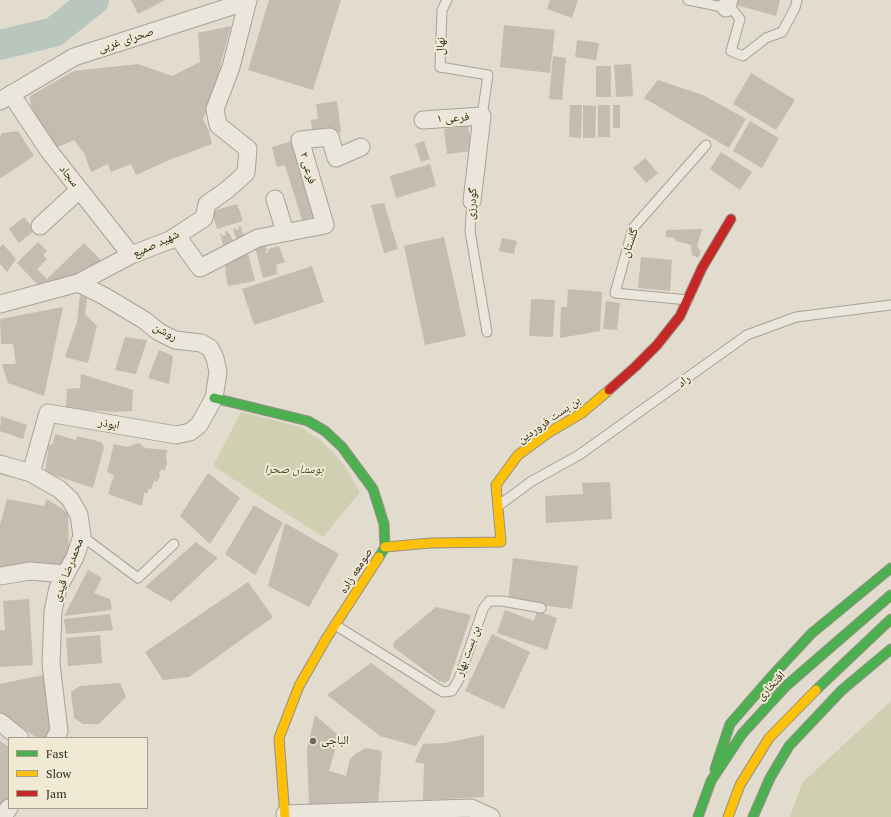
<!DOCTYPE html>
<html>
<head>
<meta charset="utf-8">
<style>
  body { margin:0 }
  #map { position:relative; width:891px; height:817px; overflow:hidden; background:#e1dccd; font-family:"PT Serif",serif }
  canvas { display:block }
  .legend { position:absolute; left:8px; top:737px; width:140px; height:72px; box-sizing:border-box; background:#f2e9d4; border:1px solid #a69d8c; margin:0; padding:5px 7px; list-style:none; font-size:12px; color:#342a1f }
  .legend li { display:flex; align-items:center; gap:8px; height:20px }
  .legend b { width:20px; border:1px solid #a69d8c }
</style>
</head>
<body>
<div id="map">
<canvas width="891" height="817"></canvas>
<ul class="legend">
<li><b style="height:5px;background:#4caf50"></b>Fast</li>
<li><b style="height:5px;background:#ffc107"></b>Slow</li>
<li><b style="height:5px;background:#c62828"></b>Jam</li>
</ul>
</div>
<script>
const c = document.querySelector('canvas').getContext('2d');
c.lineJoin = 'round';
function fillPath(path, color) { c.fillStyle = color; c.fill(path, 'evenodd'); }
const shape = rows => new Path2D(rows.map(r => 'M' + r).join(''));
function strokePath(path, color, width, dash) { c.strokeStyle = color; c.lineWidth = width; c.lineCap = dash ? 'butt' : 'round'; c.setLineDash(dash || []); c.stroke(path); }
function drawText(font, color, halo, rows, align = 'center') {
  c.font = font + ' "PT Serif","Noto Naskh Arabic",serif'; c.lineWidth = 4; c.setLineDash([]); c.textBaseline = 'middle'; c.strokeStyle = halo; c.fillStyle = color; for (const [text, x, y, turn = 0] of rows) {
    c.save(); c.translate(x, y); c.rotate((+turn || 0) * Math.PI / 180); c.textAlign = isNaN(turn) ? turn : align; if (halo) c.strokeText(text, 0, 0); c.fillText(text, 0, 0); c.restore();
  }
}
fillPath(shape([
  [241,412,300,427,319,439,335,454,345,467,360,492,323,537,213,466],
  [891,701,891,817,790,817,802,783]
]), '#cfd0b1');
strokePath(shape([
  [0,45,54,32,94,0]
]), '#b8c6be', 30);
fillPath(shape([
  [131,0,165,0,138,14],
  [269,0,341,0,313,90,248,70],
  [550,0,578,0,572,18,547,9],
  [735,0,780,0,776,16,733,4],
  [504,25,555,30,550,73,500,67],
  [231,26,221,63,215,91,203,119,209,131,212,144,169,160,136,175,131,164,111,172,108,164,91,172,84,153,74,140,49,151,33,127,30,96,74,71,138,64,172,76,200,62,198,33],
  [577,40,599,43,596,60,575,57],
  [553,56,566,58,562,100,549,99],
  [631,64,633,96,616,97,614,65],
  [596,66,611,66,611,97,596,97],
  [751,73,795,100,776,130,733,104],
  [658,80,703,95,746,119,729,148,644,98],
  [337,101,341,132,313,135,311,120,318,119,316,104],
  [570,105,582,105,581,138,569,137],
  [583,105,596,106,595,138,583,138],
  [598,105,610,105,610,137,598,137],
  [613,105,620,105,620,128,613,128],
  [750,121,779,138,762,168,733,151],
  [468,126,472,151,447,154,444,129],
  [18,131,34,156,1,178,0,177,0,137,2,133],
  [292,141,314,217,302,220,285,165,277,167,272,147],
  [424,141,430,159,421,162,415,144],
  [721,152,752,172,740,190,710,169],
  [645,158,658,173,646,183,633,168],
  [430,164,436,186,396,198,390,176],
  [384,203,398,249,384,253,371,205],
  [237,204,243,221,217,229,212,211],
  [24,217,35,230,19,243,9,229],
  [238,226,242,227,241,230,246,237,240,246,234,233,233,229,236,228,236,230,239,229],
  [702,229,697,246,701,252,698,258,692,255,691,245,676,241,675,238,666,237,666,230],
  [225,231,228,231,228,233,230,234,234,243,225,252,220,233,221,233,222,236,226,235],
  [444,237,466,336,425,345,404,246],
  [502,238,517,241,514,254,499,251],
  [38,242,47,251,43,255,47,259,37,269,47,279,84,243,101,260,89,271,38,285,17,263],
  [264,243,267,250,265,251,267,251,266,253,268,253,268,249,279,246,285,262,276,265,277,274,263,278,255,247],
  [3,244,16,259,7,272,0,264,0,247],
  [247,249,255,281,228,286,225,271,226,270,225,260],
  [641,257,672,260,670,291,638,288],
  [312,266,324,302,254,325,242,289],
  [568,289,602,292,600,331,560,338,561,307,567,307],
  [80,295,87,298,85,314,97,326,88,363,65,357,77,322],
  [531,299,555,300,553,337,529,336],
  [606,301,620,303,617,330,603,329],
  [63,307,44,396,8,383,2,364,16,364,13,344,1,344,0,319],
  [125,337,147,340,136,374,115,370],
  [159,350,173,356,169,384,148,378],
  [81,374,133,390,132,411,116,412,66,409,67,389,80,388],
  [1,416,27,425,23,439,0,431],
  [55,434,76,440,77,436,101,442,104,447,93,488,45,472,49,445,53,444],
  [139,443,145,448,167,450,166,457,167,464,164,471,162,469,159,472,160,476,157,482,154,481,151,489,148,489,148,493,144,493,142,506,108,494,114,475,107,472,114,444,127,447],
  [208,473,240,498,210,544,180,516],
  [610,482,612,519,546,523,545,496,583,494,582,483],
  [7,499,44,506,47,499,68,513,69,558,59,568,0,571,0,525],
  [254,505,283,523,255,575,225,554],
  [285,523,339,554,309,607,268,586],
  [196,542,218,558,171,602,145,587],
  [513,558,578,566,572,609,508,601],
  [88,570,102,578,94,593,110,599,112,610,64,616],
  [248,582,273,617,189,677,163,680,145,652],
  [29,599,33,665,0,667,0,630,5,630,3,601],
  [436,607,471,615,449,680,445,683,439,681,393,647,394,642],
  [505,610,534,621,537,611,557,618,547,650,497,633],
  [110,614,113,630,66,634,64,619],
  [492,634,530,652,504,709,465,691],
  [100,635,102,663,68,666,66,638],
  [371,663,436,711,416,746,380,736,327,695],
  [48,674,52,734,49,738,37,738,0,712,0,684],
  [120,683,126,697,99,724,83,724,74,718,71,692,80,686],
  [315,715,339,736,329,771,346,776,350,759,357,753,366,748,382,751,378,806,309,804,307,749],
  [484,735,484,797,423,800,424,764,415,762,423,744,445,743],
  [0,741,9,747,9,798,0,809]
]), '#c5bbae');
const lane = shape([
  [447,0,442,10,440,67,488,75,482,116],
  [688,0,732,9,740,19,731,51,743,56,766,38,782,32,795,8,797,0],
  [472,201,470,231,487,332],
  [688,300,615,293,633,228,706,145],
  [498,506,532,481,579,455,747,335,796,317,891,305],
  [82,536,138,578,174,544],
  [335,625,443,692,452,691,459,679,483,609,489,601,502,601,541,608]
]);
const street = shape([
  [726,8,729,0],
  [11,94,49,151,131,255],
  [0,101,74,57,248,1],
  [423,120,482,116,472,201],
  [275,199,285,232],
  [40,226,79,190],
  [177,236,200,268,258,238,325,225,300,140,330,137,336,158,361,147],
  [0,304,78,283,131,255,170,240,204,218,207,204,227,190,246,173,248,149,218,125,215,109,231,67,248,0],
  [0,464,31,473,59,489,70,499,79,515,82,536,75,557,58,588,53,611,51,664,59,731,55,738],
  [31,473,48,413,176,435,190,432,199,425,214,398,218,372,215,358,210,348,201,343,175,340,159,332,144,320,104,296,78,283],
  [0,576,30,571,66,574],
  [0,722,20,738],
  [285,814,471,808,491,817],
  [2,817,9,808]
]);
const fast = shape([
  [214,398,308,421,325,431,342,447,373,489,384,524,385,547,379,557],
  [816,690,891,619],
  [715,769,730,724,771,677,812,633,891,568],
  [698,817,711,781,742,734,786,686,891,595],
  [753,817,770,778,789,746,842,690,891,649]
]);
const slow = shape([
  [385,547,431,543,501,542,496,485,518,455,548,433,582,413,609,390],
  [285,817,279,738,299,686,326,639,379,557],
  [728,817,740,785,769,738,816,690]
]);
const jam = shape([
  [609,390,635,367,657,345,680,316,702,268,731,219]
]);
strokePath(lane, '#a7a196', 11);
strokePath(street, '#a7a196', 19);
strokePath(fast, '#969086', 11);
strokePath(slow, '#969086', 11);
strokePath(jam, '#969086', 11);
strokePath(lane, '#eae6de', 9);
strokePath(street, '#eae6de', 17);
strokePath(fast, '#4caf50', 9);
strokePath(slow, '#ffc107', 9);
strokePath(jam, '#c62828', 9);
for (const [x, y, r, color] of [
  [313,741,4,"#71685c"]
]) { const dot = new Path2D(); dot.arc(x, y, r, 0, 2 * Math.PI); c.fillStyle = color; c.fill(dot); strokePath(dot, '#f2e9d4', 1.5); }
drawText('12px', '#342a1f', '#f2e9d4', [
  ["صحرای غربی",126,40,-18],
  ["نهال",441,46,-88],
  ["فرعی ۱",453,118,-4],
  ["فرعی ۲",308,168,74],
  ["سجاد",69,176,52],
  ["گودرزی",472,204,-85],
  ["گلستان",630,243,-71],
  ["شهید صمیع",156,244,-25],
  ["روشن",165,332,28],
  ["راد",684,381,-36],
  ["بن بست فروردین",549,420,-35],
  ["ابوذر",109,424,11],
  ["محمدرضا قیدی",68,570,-69],
  ["صومعه زاده",356,571,-58],
  ["بن بست بهار",468,651,-70],
  ["افتخاری",771,686,-46]
]);
drawText('italic 12px', '#444e28', '#f2e9d4', [
  ["بوستان صحرا",294,470]
]);
drawText('12px', '#342a1f', '#f2e9d4', [
  ["الباجی",321,741]
], 'left');
</script>
</body>
</html>
